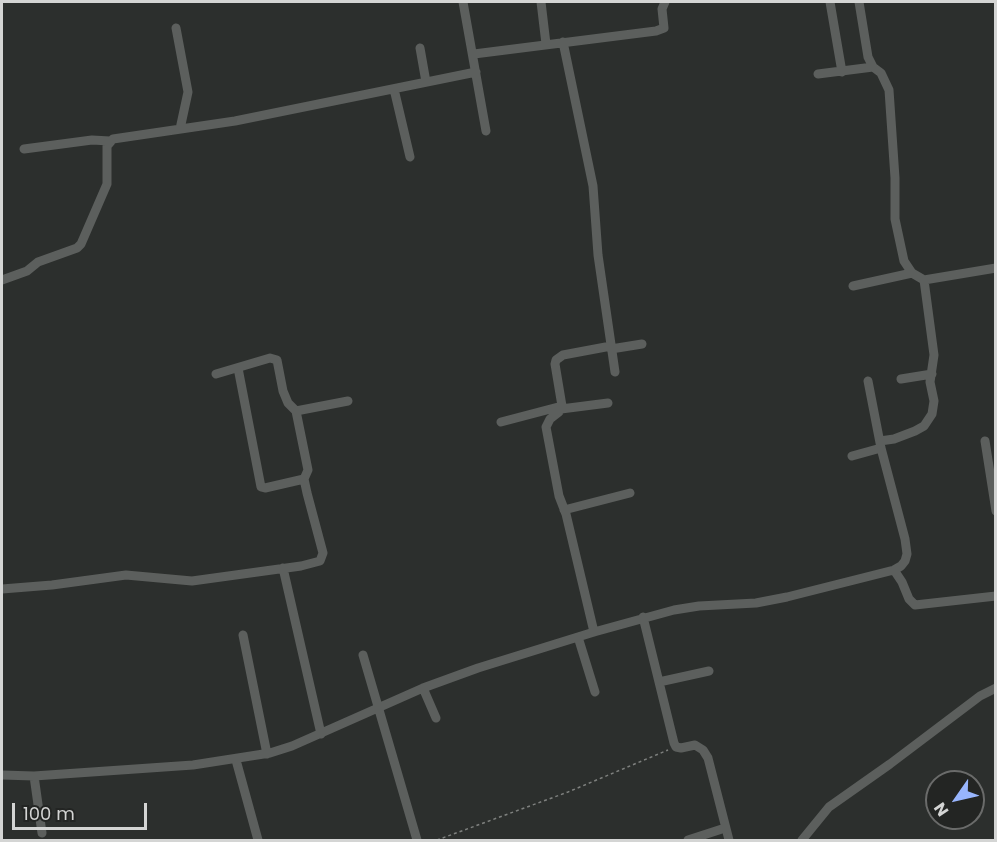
<!DOCTYPE html>
<html>
<head>
<meta charset="utf-8">
<style>
  body { margin:0 }
  #map { position:relative; width:997px; height:842px; overflow:hidden; background:#2c2f2d; font-family:Poppins,sans-serif }
  canvas { display:block }
  .frame { position:absolute; inset:0; border:3px solid #d4d5d4; pointer-events:none }
  .north { position:absolute; left:925px; top:770px; width:60px; height:60px; box-sizing:border-box; background:#232523; border:2px solid #6a6b6a; border-radius:50%; rotate:236deg; font-size:16px; font-weight:700; line-height:24px; text-align:center; color:#d4d5d4 }
  .north::after { content:''; display:block; margin:auto; width:21px; height:27px; background:#98b5fd; clip-path:polygon(50% 0,100% 100%,50% 72%,0 100%) }
  .scale { position:absolute; left:12px; top:803px; width:135px; height:27px; box-sizing:border-box; border:3px solid #d4d5d4; border-top:0; padding-left:8px; font-size:18px; line-height:21px; white-space:nowrap; color:#d4d5d4; -webkit-text-stroke:4px #232523; paint-order:stroke }
</style>
</head>
<body>
<div id="map">
<canvas width="997" height="842"></canvas>
<div class="frame"></div>
<div class="north">N</div>
<div class="scale">100 m</div>
</div>
<script>
const c = document.querySelector('canvas').getContext('2d');
c.lineJoin = 'round';
const shape = rows => new Path2D(rows.map(r => 'M' + r).join(''));
function strokePath(path, color, width, dash) { c.strokeStyle = color; c.lineWidth = width; c.lineCap = dash ? 'butt' : 'round'; c.setLineDash(dash || []); c.stroke(path); }
strokePath(shape([
  [437,840,568,792,668,750]
]), '#7e807e', 1.5, [3, 3]);
strokePath(shape([
  [463,2,486,131],
  [541,2,546,44],
  [830,2,842,72],
  [859,2,868,57,873,67,881,73,889,90,895,178,895,219,904,261,912,273,924,280,996,268],
  [176,28,188,92,180,129],
  [563,42,593,186,598,255,615,372],
  [420,48,426,82],
  [474,54,656,31,664,28,662,9,665,2],
  [818,74,873,67],
  [394,89,410,157],
  [24,149,92,140,110,141],
  [2,280,27,271,38,262,77,248,81,244,107,184,107,146,113,139,235,121,476,72],
  [853,286,912,273],
  [611,349,642,344],
  [238,368,261,487,265,488,304,479],
  [901,379,932,374],
  [561,409,608,403],
  [296,411,348,401],
  [501,422,562,406],
  [880,441,894,439,915,431,924,426,932,414,934,401,930,382,934,355,924,280],
  [985,441,996,511],
  [852,456,881,448],
  [564,510,630,493],
  [283,568,321,734],
  [894,570,902,582,909,599,915,605,996,596],
  [2,589,52,585,126,575,192,581,301,566,320,561,323,553,307,493,304,479,308,470,296,411,288,403,283,391,277,360,270,358,216,374],
  [643,617,674,743,676,747,681,748,695,745,703,750,708,758,729,840],
  [594,632,566,514,559,496,546,427,550,419,559,412,562,406,555,364,556,360,563,355,611,346],
  [243,635,267,754],
  [578,637,595,692],
  [363,655,417,840],
  [659,682,709,671],
  [423,688,436,718],
  [236,760,258,840],
  [2,775,34,776,193,765,270,753,292,746,423,688,478,668,594,632,674,610,699,606,756,603,787,597,894,570,901,566,905,561,907,554,905,539,881,448,868,381],
  [34,776,42,833],
  [688,840,725,828],
  [802,840,829,807,890,764,980,696,996,688]
]), '#5c5f5d', 9);
</script>
</body>
</html>
